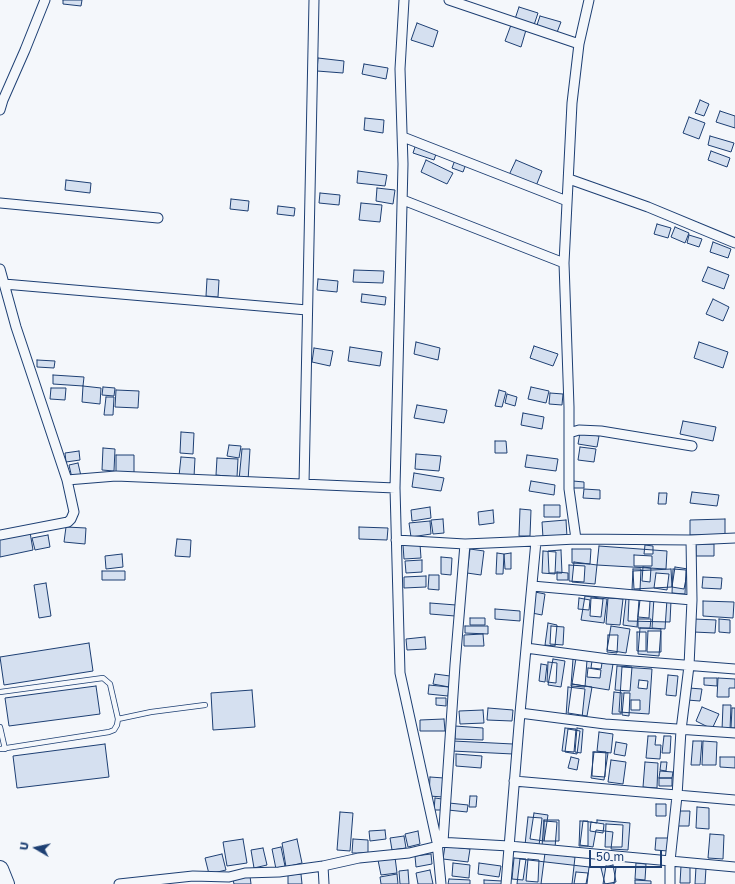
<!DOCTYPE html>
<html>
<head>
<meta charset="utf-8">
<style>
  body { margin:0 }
  #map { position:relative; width:735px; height:884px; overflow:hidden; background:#f4f7fb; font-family:"Golos Text",sans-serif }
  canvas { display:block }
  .north { position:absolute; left:16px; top:828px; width:40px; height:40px; -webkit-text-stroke:3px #f4f7fb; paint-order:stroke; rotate:279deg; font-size:11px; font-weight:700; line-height:16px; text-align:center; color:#1d3f73 }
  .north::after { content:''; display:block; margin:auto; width:14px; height:18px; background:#1d3f73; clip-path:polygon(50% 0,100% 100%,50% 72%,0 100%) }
  .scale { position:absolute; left:589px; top:850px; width:73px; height:18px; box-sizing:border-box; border:2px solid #1d3f73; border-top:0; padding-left:5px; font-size:12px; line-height:14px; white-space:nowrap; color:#1d3f73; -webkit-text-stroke:3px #f4f7fb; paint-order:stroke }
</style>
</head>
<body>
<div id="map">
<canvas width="735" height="884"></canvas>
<div class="north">U</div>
<div class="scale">50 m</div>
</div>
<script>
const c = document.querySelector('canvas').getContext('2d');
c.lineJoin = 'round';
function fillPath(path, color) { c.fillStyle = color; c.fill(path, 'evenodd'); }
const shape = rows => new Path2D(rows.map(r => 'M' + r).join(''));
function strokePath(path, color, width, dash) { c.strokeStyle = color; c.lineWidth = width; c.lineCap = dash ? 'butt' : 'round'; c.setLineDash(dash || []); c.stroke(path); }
const building = shape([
  [63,0,82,0,81,6,63,4,63,0],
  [519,7,538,13,533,28,514,22,519,7],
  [540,16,561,22,556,35,536,28,540,16],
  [417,23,438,31,433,47,411,40,417,23],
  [511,25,526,30,521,47,505,41,511,25],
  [318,58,344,61,343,73,317,71,318,58],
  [364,64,388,68,386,79,362,74,364,64],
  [700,100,709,104,704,116,695,113,700,100],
  [720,111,735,116,735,128,716,122,720,111],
  [689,117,705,123,699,139,683,133,689,117],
  [365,118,384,120,383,133,364,130,365,118],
  [710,136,734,143,731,152,708,145,710,136],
  [416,144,437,151,434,160,413,153,416,144],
  [711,151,730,158,727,167,708,160,711,151],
  [426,160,453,173,447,184,421,172,426,160],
  [455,160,466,164,463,172,452,168,455,160],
  [516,160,542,171,536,186,509,175,516,160],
  [358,171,387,175,385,186,357,183,358,171],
  [66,180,91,183,90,193,65,190,66,180],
  [377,188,395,190,393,204,376,201,377,188],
  [320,193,340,195,339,205,319,203,320,193],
  [231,199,249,201,248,211,230,209,231,199],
  [361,203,382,205,380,222,359,220,361,203],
  [278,206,295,208,294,216,277,214,278,206],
  [657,224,671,228,668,238,654,234,657,224],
  [675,227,689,233,685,243,671,237,675,227],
  [689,235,702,239,699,247,687,243,689,235],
  [713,242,731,249,728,258,710,252,713,242],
  [708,267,729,275,724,289,702,281,708,267],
  [354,270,384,271,383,283,353,282,354,270],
  [207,279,219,280,218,297,206,296,207,279],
  [318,279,338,281,337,292,317,290,318,279],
  [362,294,386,297,385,305,361,302,362,294],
  [713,299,729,307,723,321,706,314,713,299],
  [416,342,440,348,438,360,414,354,416,342],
  [699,342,728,352,723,368,694,358,699,342],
  [534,346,558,354,553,366,530,358,534,346],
  [350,347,382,352,380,366,348,361,350,347],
  [314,348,333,351,330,366,312,362,314,348],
  [37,360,55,361,54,368,37,367,37,360],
  [53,375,84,377,83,386,53,384,53,375],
  [83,386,101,388,100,404,82,402,83,386],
  [103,387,115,388,114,396,102,395,103,387],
  [531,387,549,391,546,403,528,399,531,387],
  [51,388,66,388,65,400,50,399,51,388],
  [116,390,139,391,138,408,115,407,116,390],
  [499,390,506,392,502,407,495,406,499,390],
  [550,393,563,394,562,405,549,404,550,393],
  [507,394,517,397,515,406,505,403,507,394],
  [106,397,114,397,113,415,104,415,106,397],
  [417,405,447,410,444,423,414,418,417,405],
  [523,413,544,417,542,429,521,425,523,413],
  [683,421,716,427,713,441,680,434,683,421],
  [181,432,194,433,193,454,180,453,181,432],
  [580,433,599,436,597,447,578,444,580,433],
  [495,441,506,441,507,453,495,453,495,441],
  [229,445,241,446,239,458,227,456,229,445],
  [580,447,596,449,594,462,578,460,580,447],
  [103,448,115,449,114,471,102,470,103,448],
  [242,449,250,449,248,481,239,480,242,449],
  [79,451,80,460,66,462,65,453,79,451],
  [416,454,441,456,439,471,415,469,416,454],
  [116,455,134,455,134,474,116,474,116,455],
  [527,455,558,459,556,471,525,467,527,455],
  [181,457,195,458,194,477,179,476,181,457],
  [217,458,238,459,237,477,216,475,217,458],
  [78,463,81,476,72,478,69,465,78,463],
  [414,473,444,478,441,491,412,487,414,473],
  [531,481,555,485,554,495,529,491,531,481],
  [573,481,584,482,584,488,573,488,573,481],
  [584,489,600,490,600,499,583,498,584,489],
  [692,492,719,495,717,506,690,503,692,492],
  [659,493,667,493,666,504,658,504,659,493],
  [544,505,560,505,560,517,544,517,544,505],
  [430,507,431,518,412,521,411,510,430,507],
  [520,509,531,510,530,536,519,536,520,509],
  [493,510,494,523,479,525,478,512,493,510],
  [443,519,444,533,433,534,431,520,443,519],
  [725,519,725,535,690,535,690,520,725,519],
  [566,520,567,537,543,538,542,522,566,520],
  [430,521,431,534,411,537,409,523,430,521],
  [66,527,86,528,85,544,64,542,66,527],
  [359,527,388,528,387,540,359,539,359,527],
  [30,532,33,550,0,557,0,538,30,532],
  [48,535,50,547,35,550,32,538,48,535],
  [177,539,191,540,190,557,175,556,177,539],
  [420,544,421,558,404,559,403,545,420,544],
  [696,544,714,544,714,556,696,556,696,544],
  [645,545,653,546,653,554,644,554,645,545],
  [599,546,667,551,666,569,597,565,599,546],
  [470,549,484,551,481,575,467,573,470,549],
  [572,549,591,549,590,564,572,563,572,549],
  [561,550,562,573,549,573,548,551,561,550],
  [543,551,556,552,555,574,542,573,543,551],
  [497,553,504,554,503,574,496,574,497,553],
  [511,553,511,569,505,569,504,554,511,553],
  [122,554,123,567,106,569,105,556,122,554],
  [634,555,652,556,652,566,634,566,634,555],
  [441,557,452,558,451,575,441,574,441,557],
  [422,560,422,572,406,573,405,561,422,560],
  [574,562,597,565,595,584,572,582,574,562],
  [569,565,585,566,584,582,569,581,569,565],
  [643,567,651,568,650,582,642,581,643,567],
  [675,567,688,569,684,589,672,587,675,567],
  [633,569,641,569,640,590,632,590,633,569],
  [671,569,672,587,634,589,633,571,671,569],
  [673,569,686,570,685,594,672,593,673,569],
  [102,571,125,571,125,580,102,580,102,571],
  [557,572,568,573,568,580,557,580,557,572],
  [656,573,669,574,667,590,654,588,656,573],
  [429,575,439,575,439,590,428,589,429,575],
  [426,576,426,587,404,588,404,577,426,576],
  [703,577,722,578,721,589,702,588,703,577],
  [46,583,51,616,39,618,34,585,46,583],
  [535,592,545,594,542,615,532,613,535,592],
  [585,596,607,599,604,623,581,620,585,596],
  [579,598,590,600,589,610,578,609,579,598],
  [591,598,603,599,601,617,590,616,591,598],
  [608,598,623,599,620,625,606,624,608,598],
  [626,598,639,600,637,627,623,625,626,598],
  [654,598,667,599,665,629,652,628,654,598],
  [629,599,671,601,670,622,628,621,629,599],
  [640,600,650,601,649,618,638,617,640,600],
  [703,601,734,602,733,618,703,616,703,601],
  [430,603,456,605,455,616,430,614,430,603],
  [495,609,520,611,520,621,495,619,495,609],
  [470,618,485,618,485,625,470,625,470,618],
  [638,619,651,619,650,628,638,628,638,619],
  [694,619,716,620,715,633,694,632,694,619],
  [719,619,730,620,730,633,719,632,719,619],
  [548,623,557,625,555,646,545,645,548,623],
  [465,626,488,626,488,634,465,633,465,626],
  [551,626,564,627,563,645,550,644,551,626],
  [611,626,630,629,626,653,607,650,611,626],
  [640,628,661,629,659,656,638,654,640,628],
  [648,631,661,631,661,652,647,652,648,631],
  [637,632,646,632,646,651,637,651,637,632],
  [483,634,484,646,464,646,464,635,483,634],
  [608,635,618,635,617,653,607,652,608,635],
  [425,637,426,649,407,650,406,639,425,637],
  [89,643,93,671,4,685,0,657,89,643],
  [576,658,613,664,609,690,572,684,576,658],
  [553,659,565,661,561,687,548,685,553,659],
  [573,659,587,660,585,687,571,686,573,659],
  [592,661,602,663,601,669,591,668,592,661],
  [548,662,557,663,556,683,547,682,548,662],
  [541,664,547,665,545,682,539,681,541,664],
  [617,666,632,667,630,691,615,690,617,666],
  [622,667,652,669,649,714,619,712,622,667],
  [588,668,601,670,600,678,587,677,588,668],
  [435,674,450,676,449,687,433,684,435,674],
  [668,675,678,676,676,696,666,695,668,675],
  [704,678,717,678,717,686,704,685,704,678],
  [718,678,735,679,735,688,729,688,729,697,717,697,718,678],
  [639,680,648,681,647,689,638,688,639,680],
  [572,684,592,687,587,716,568,713,572,684],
  [429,685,449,687,448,696,428,694,429,685],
  [96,686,100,714,9,726,5,698,96,686],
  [568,687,585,689,582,718,566,716,568,687],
  [689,688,702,689,700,701,687,700,689,688],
  [252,690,255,727,213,730,211,693,252,690],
  [614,692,622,693,621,714,612,714,614,692],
  [624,693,630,693,629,716,622,715,624,693],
  [436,698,446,698,446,706,436,705,436,698],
  [631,700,640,700,640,710,631,710,631,700],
  [723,705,731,705,730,730,722,730,723,705],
  [702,707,719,714,712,729,696,721,702,707],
  [488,708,513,710,512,721,487,720,488,708],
  [732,708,735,708,735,728,731,728,732,708],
  [483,710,484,723,460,724,459,711,483,710],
  [444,719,445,731,420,731,420,720,444,719],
  [455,726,483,728,483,740,455,739,455,726],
  [565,728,576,729,574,752,562,751,565,728],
  [577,728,583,729,581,753,575,752,577,728],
  [568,729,580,731,577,754,565,752,568,729],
  [599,732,613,734,611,753,597,751,599,732],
  [648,736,656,736,655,745,661,745,660,759,646,758,648,736],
  [664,736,671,736,670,753,662,753,664,736],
  [453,741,513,744,513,754,452,751,453,741],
  [693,741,702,741,700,765,691,765,693,741],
  [703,741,717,742,716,765,702,765,703,741],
  [616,742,627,744,625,756,614,754,616,742],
  [105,744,109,777,17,788,13,756,105,744],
  [593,752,606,752,605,777,592,776,593,752],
  [594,752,608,753,604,780,591,778,594,752],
  [456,754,482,756,481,768,456,766,456,754],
  [571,757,579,759,577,770,568,768,571,757],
  [720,757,735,757,735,768,720,767,720,757],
  [611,760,626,762,623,784,608,782,611,760],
  [645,762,658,763,657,788,643,787,645,762],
  [661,762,667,762,666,771,660,770,661,762],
  [660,771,673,772,672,778,659,778,660,771],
  [430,777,444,778,443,797,429,796,430,777],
  [659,778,672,778,672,786,659,786,659,778],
  [470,796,477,796,476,807,469,807,470,796],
  [435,798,442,799,441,810,434,810,435,798],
  [449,803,468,805,467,812,448,810,449,803],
  [656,804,666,804,666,816,656,816,656,804],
  [697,807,709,808,709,829,696,828,697,807],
  [679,811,690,811,689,826,678,826,679,811],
  [340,812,353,813,350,851,337,850,340,812],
  [534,813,548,815,544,841,530,839,534,813],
  [528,817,542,818,539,846,525,845,528,817],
  [544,820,559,820,559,841,544,841,544,820],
  [597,820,630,823,628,850,611,849,613,832,596,830,593,847,580,845,583,821,597,823,597,820],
  [544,821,557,822,555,848,542,846,544,821],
  [580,821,588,821,588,846,579,846,580,821],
  [591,822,604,824,603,833,590,831,591,822],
  [606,824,623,825,622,847,605,847,606,824],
  [385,830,386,839,370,841,369,831,385,830],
  [418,831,420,844,408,847,405,834,418,831],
  [710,834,724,835,723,859,708,858,710,834],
  [404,836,406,848,392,850,390,838,404,836],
  [656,838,669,838,668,851,655,850,656,838],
  [243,839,247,863,227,866,223,842,243,839],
  [297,839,302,863,286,867,282,843,297,839],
  [353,839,368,840,368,853,352,853,353,839],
  [445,846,470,849,468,862,443,859,445,846],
  [281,847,285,866,276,869,272,849,281,847],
  [263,848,267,865,254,868,251,850,263,848],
  [545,853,575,857,572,884,541,884,545,853],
  [222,854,226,870,209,874,205,858,222,854],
  [431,854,432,864,416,867,415,856,431,854],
  [395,857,397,873,381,875,378,860,395,857],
  [514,858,526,859,523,880,512,879,514,858],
  [520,859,589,867,587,884,517,884,520,859],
  [528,859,539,860,538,882,526,881,528,859],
  [453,863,470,865,469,878,452,876,453,863],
  [479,863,501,866,499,877,478,874,479,863],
  [636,863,646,864,645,880,635,879,636,863],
  [613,865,616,882,605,884,601,868,613,865],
  [606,866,616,867,614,884,603,884,606,866],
  [681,866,690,866,690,883,680,883,681,866],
  [696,867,706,868,705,884,695,884,696,867],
  [408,870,409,884,400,884,399,871,408,870],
  [430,870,433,884,418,884,416,873,430,870],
  [576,872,588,873,586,884,574,884,576,872],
  [301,874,302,884,288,884,288,875,301,874],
  [397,874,398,884,381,884,380,877,397,874],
  [250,876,251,884,234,884,233,880,250,876],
  [449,879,470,880,470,884,448,884,449,879],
  [484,880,502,881,502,884,484,884,484,880],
  [635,880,651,881,651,884,635,884,635,880]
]);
fillPath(building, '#d5e0f0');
strokePath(building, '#1d3f73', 1);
const lane = shape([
  [0,692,103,678,110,684,118,719,117,725,114,730,109,732,0,749],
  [118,719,151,712,205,705],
  [0,727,5,749]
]);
const street = shape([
  [404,0,400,69,403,164,395,488,400,673,437,842,441,884],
  [449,0,579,44],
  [0,100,3,100,25,50,45,0],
  [0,110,3,100],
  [403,137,567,201],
  [569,179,648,207,735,243],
  [403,200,564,263],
  [0,203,158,218],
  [0,269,16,327,67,480],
  [4,284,307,310],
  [569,433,579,430,601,431,692,446],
  [304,484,314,0],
  [0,535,68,522,71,519,74,512,67,480,116,476,395,488],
  [576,539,569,489,569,407,564,263,572,103,579,44,589,0],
  [396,540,465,544,536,541],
  [691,540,692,600],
  [532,586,692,600,689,666,681,730,677,796,670,861,670,884],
  [526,648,608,659,735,669],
  [520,713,605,724,735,733],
  [514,781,735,800],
  [438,842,509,846,735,867],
  [443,842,455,665,465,544],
  [323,866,324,884],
  [119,884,193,876,229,877,245,873,279,872,323,866,359,858,409,853,438,846],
  [506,884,520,713,536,541,576,539,691,540,735,538]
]);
const highway = shape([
  [0,869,6,884]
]);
strokePath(lane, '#1d3f73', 6);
strokePath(street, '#1d3f73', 11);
strokePath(highway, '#1d3f73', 18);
strokePath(lane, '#f4f7fb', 4.5);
strokePath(street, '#f4f7fb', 9);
strokePath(highway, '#f4f7fb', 16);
</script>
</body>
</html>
